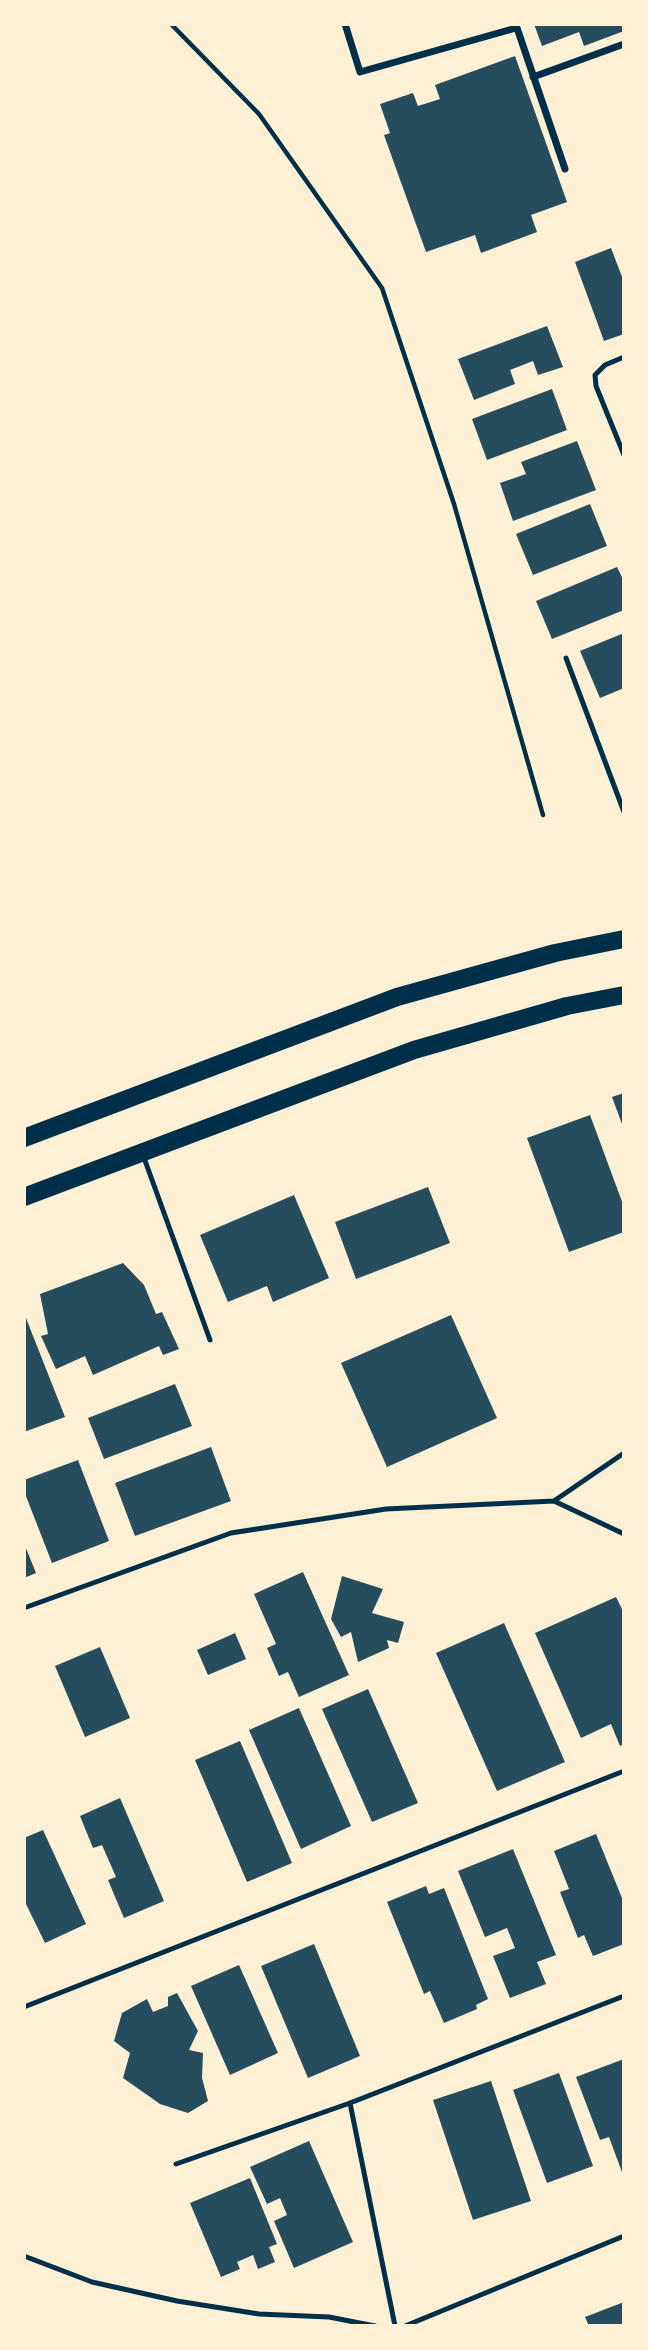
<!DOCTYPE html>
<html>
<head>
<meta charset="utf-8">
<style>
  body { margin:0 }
  #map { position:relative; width:648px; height:2350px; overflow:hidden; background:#fdf0d5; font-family:Manrope,sans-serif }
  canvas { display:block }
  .frame { position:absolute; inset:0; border:26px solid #fdf0d5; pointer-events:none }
</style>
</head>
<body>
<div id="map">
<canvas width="648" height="2350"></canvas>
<div class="frame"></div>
</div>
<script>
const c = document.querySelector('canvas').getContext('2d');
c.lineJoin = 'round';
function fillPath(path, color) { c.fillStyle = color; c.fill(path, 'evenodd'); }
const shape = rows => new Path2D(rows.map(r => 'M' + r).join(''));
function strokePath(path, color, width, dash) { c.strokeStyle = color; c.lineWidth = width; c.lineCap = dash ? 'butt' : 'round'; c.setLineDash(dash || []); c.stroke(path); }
fillPath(shape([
  [534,24,621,24,624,31,584,46,579,32,542,46],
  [515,56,567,202,531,215,537,232,481,253,475,235,426,252,384,135,390,133,380,104,413,93,418,106,440,99,435,85],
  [611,248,624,282,624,334,604,341,575,262],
  [547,326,563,367,538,375,533,361,510,370,515,384,474,400,458,359],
  [552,389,567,430,487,460,472,419],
  [577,441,596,490,513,521,500,483,526,474,521,462],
  [590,504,607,546,533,575,516,534],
  [617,567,624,581,624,610,552,639,536,601],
  [624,633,624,688,600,698,580,651],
  [624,1093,624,1127,623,1127,612,1097],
  [590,1115,624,1207,624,1232,569,1252,527,1138],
  [428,1187,450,1243,356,1279,335,1222],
  [294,1195,329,1278,273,1302,267,1286,228,1302,200,1235],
  [123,1263,144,1285,156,1314,162,1312,179,1349,163,1355,159,1346,93,1375,85,1356,56,1369,41,1336,48,1334,40,1294],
  [24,1313,65,1417,24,1432],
  [451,1315,497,1418,387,1467,341,1363],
  [175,1384,192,1426,104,1459,88,1418],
  [211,1447,231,1501,135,1536,115,1483],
  [78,1460,109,1541,52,1563,24,1491,24,1480],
  [24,1543,36,1573,24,1578],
  [303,1572,349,1675,299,1697,288,1672,279,1676,267,1648,276,1644,254,1594],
  [342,1576,383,1589,372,1613,404,1622,398,1643,387,1640,389,1648,358,1662,351,1632,341,1637,331,1619],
  [616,1597,624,1613,624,1744,620,1746,611,1724,581,1738,535,1633],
  [504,1623,565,1762,497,1791,436,1653],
  [235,1633,246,1659,208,1675,197,1650],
  [100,1647,130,1718,85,1737,55,1666],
  [368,1689,418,1803,372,1822,322,1709],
  [299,1708,351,1826,301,1849,249,1730],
  [240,1741,292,1863,247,1882,195,1760],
  [120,1798,164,1901,124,1918,108,1880,116,1877,102,1845,93,1848,80,1816],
  [43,1830,86,1924,45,1943,24,1900,24,1838],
  [596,1834,624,1903,624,1944,593,1956,584,1935,578,1938,560,1892,569,1889,554,1851],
  [513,1849,556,1955,537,1962,546,1984,510,1998,493,1956,515,1948,507,1928,485,1937,458,1871],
  [426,1886,429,1894,444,1888,488,1999,476,2005,477,2009,444,2023,430,1991,424,1994,387,1902],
  [314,1944,360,2056,308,2078,261,1966],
  [239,1965,278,2053,230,2075,191,1986],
  [177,1993,198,2031,189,2050,203,2053,202,2078,208,2101,188,2113,160,2104,123,2078,130,2053,114,2041,122,2013,147,1999,153,2012,168,2006,168,1997],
  [624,2059,624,2175,623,2175,609,2137,600,2140,576,2077],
  [559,2073,593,2166,547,2183,513,2090],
  [491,2081,531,2201,473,2220,433,2100],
  [309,2141,353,2242,294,2268,274,2221,287,2215,280,2198,267,2204,250,2167],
  [250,2178,277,2244,269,2247,275,2262,258,2269,253,2255,237,2262,240,2269,221,2277,190,2203],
  [624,2302,624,2326,589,2326,585,2317]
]), '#264d5e');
strokePath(shape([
  [171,24,259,114,382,288,454,504,543,815]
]), '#003049', 4.5);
strokePath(shape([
  [624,357,605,365,595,375,596,386,624,455],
  [566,658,624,812],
  [143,1155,210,1340],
  [554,1501,624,1453],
  [24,1608,231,1533,386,1509,554,1501,624,1534],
  [24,2007,624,1771],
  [350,2103,395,2326],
  [176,2164,350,2103,624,1996],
  [24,2256,92,2282,177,2301,259,2314,329,2317,375,2326],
  [405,2326,624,2236]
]), '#003049', 5);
strokePath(shape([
  [345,24,360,72,516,28],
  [516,25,565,169],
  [533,77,624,44]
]), '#003049', 7);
strokePath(shape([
  [24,1138,397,997,555,953,624,939],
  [24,1197,414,1050,567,1006,624,995]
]), '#003049', 18);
</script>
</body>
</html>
